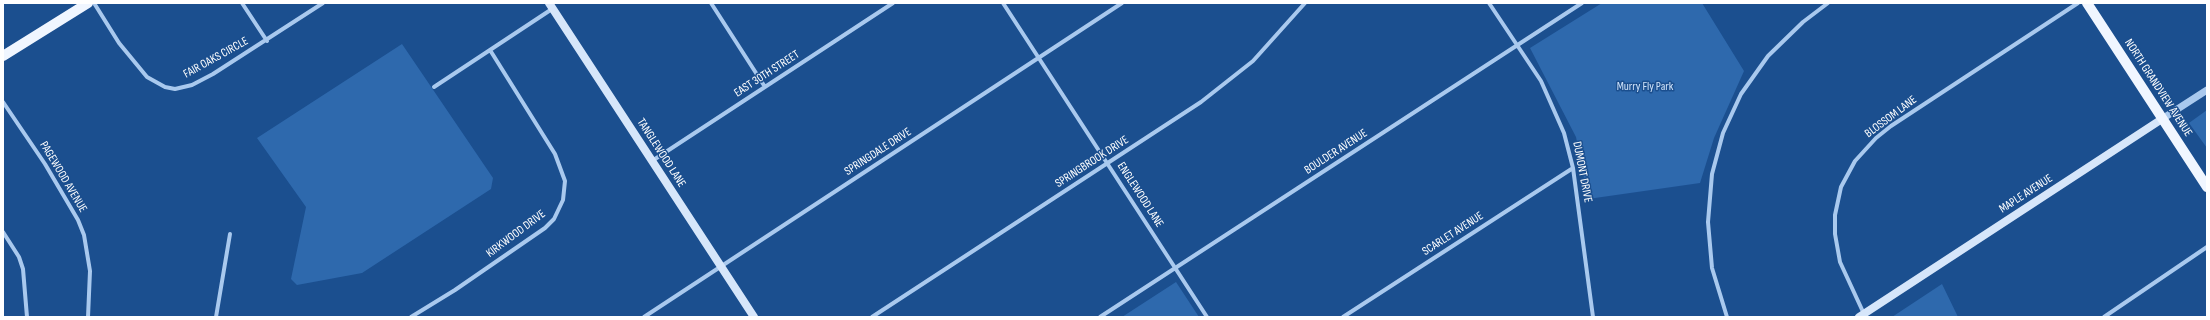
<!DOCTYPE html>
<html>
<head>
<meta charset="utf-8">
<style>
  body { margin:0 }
  #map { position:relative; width:2210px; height:320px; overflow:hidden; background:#1b4f8f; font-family:"Sofia Sans Condensed",sans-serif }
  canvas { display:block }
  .frame { position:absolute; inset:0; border:4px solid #fff; pointer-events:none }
</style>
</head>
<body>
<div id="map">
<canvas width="2210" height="320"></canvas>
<div class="frame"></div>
</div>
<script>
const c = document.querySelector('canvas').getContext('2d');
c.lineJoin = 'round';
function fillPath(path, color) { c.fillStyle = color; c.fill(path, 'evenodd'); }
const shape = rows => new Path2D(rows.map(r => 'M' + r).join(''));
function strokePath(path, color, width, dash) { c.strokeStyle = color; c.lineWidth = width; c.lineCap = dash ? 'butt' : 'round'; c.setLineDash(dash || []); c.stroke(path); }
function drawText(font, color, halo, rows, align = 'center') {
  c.font = font + ' "Sofia Sans Condensed",sans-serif'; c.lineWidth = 3; c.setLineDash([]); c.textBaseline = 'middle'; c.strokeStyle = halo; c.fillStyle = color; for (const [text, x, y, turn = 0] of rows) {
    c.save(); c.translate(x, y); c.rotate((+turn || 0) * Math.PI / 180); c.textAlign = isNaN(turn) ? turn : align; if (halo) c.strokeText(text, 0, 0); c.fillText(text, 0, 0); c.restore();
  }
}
fillPath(shape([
  [1602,3,1702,3,1744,71,1714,138,1700,183,1588,199,1576,137,1530,48],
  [402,44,493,178,491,189,362,273,297,285,291,279,306,207,257,138],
  [2207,110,2207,148,2189,123],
  [1176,282,1199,317,1122,317],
  [1942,284,1958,317,1892,317]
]), '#2e69ad');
strokePath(shape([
  [94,3,119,43,147,77,165,87,175,89,192,85,213,74,323,3],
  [242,3,267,41],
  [711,3,765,87],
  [1003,3,1207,317],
  [1489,3,1541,81,1564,133,1573,168,1593,317],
  [434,87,552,9],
  [3,102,45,164,78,220,84,235,90,271,88,317],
  [652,161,893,3],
  [3,232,19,257,23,269,27,317],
  [1864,314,1840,262,1835,234,1835,215,1841,187,1855,161,1876,138,1891,126,2078,3],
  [216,317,230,234],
  [411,317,455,290,545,228,554,219,563,200,565,181,555,154,490,50],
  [644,317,1122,3],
  [872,317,1201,102,1253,61,1305,3],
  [1100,317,1582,3],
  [1343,317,1573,168],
  [1727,317,1712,268,1708,222,1712,174,1723,133,1741,94,1768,56,1803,22,1828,3],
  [2104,317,2207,247]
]), '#a9c9ee', 4);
strokePath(shape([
  [2162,119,2207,90]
]), '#a9c9ee', 7);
strokePath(shape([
  [549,3,754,317],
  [1859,317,2162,119]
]), '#d6e6fa', 8);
strokePath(shape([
  [2087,3,2207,187],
  [3,56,88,3]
]), '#f0f6ff', 10);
drawText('12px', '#fff', '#1b4f8f', [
  ["FAIR OAKS CIRCLE",216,58,-29],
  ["EAST 30TH STREET",767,74,-33],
  ["NORTH GRANDVIEW AVENUE",2158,88,57],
  ["BLOSSOM LANE",1891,117,-37],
  ["SPRINGDALE DRIVE",878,152,-33],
  ["BOULDER AVENUE",1336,152,-33],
  ["TANGLEWOOD LANE",661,153,57],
  ["SPRINGBROOK DRIVE",1092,162,-33],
  ["DUMONT DRIVE",1582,172,79],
  ["PAGEWOOD AVENUE",63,177,59],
  ["MAPLE AVENUE",2026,194,-33],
  ["ENGLEWOOD LANE",1140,195,57],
  ["KIRKWOOD DRIVE",516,234,-37],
  ["SCARLET AVENUE",1453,234,-33]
]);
drawText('12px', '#cfe3fa', '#1b4f8f', [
  ["Murry Fly Park",1645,87]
]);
</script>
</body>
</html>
